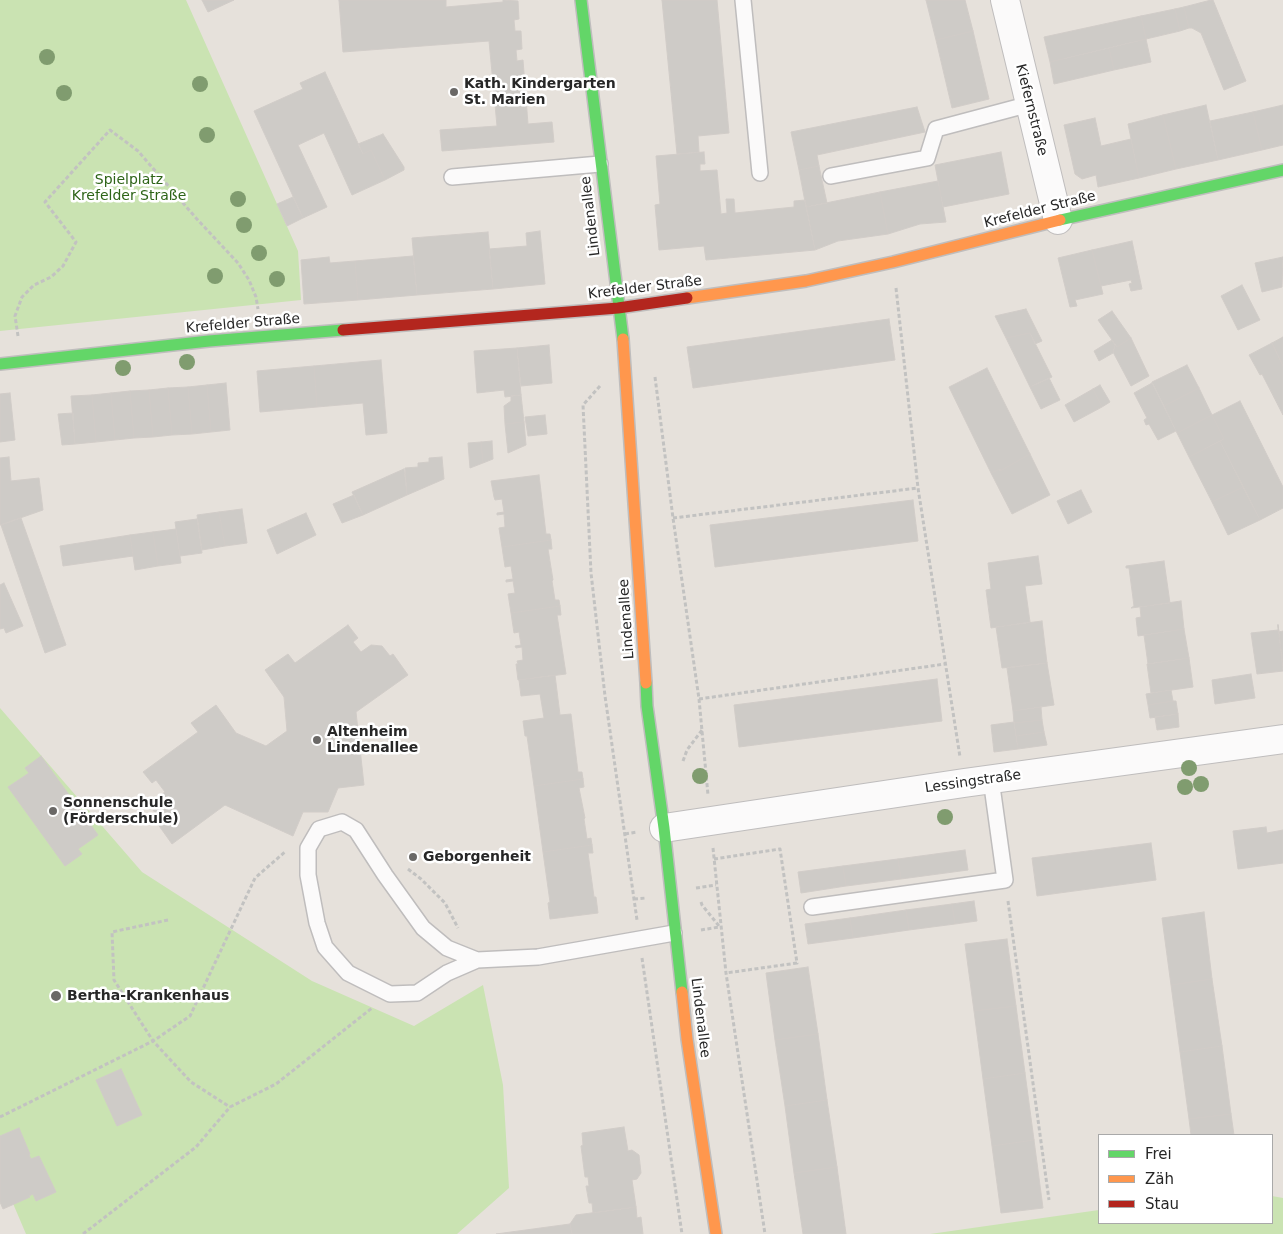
<!DOCTYPE html>
<html>
<head>
<meta charset="utf-8">
<style>
  body { margin:0 }
  #map { position:relative; width:1283px; height:1234px; overflow:hidden; background:#e6e1db; font-family:"DejaVu Sans",sans-serif }
  canvas { display:block }
  .legend { position:absolute; left:1098px; top:1134px; width:175px; height:90px; box-sizing:border-box; background:#fff; border:1px solid #a9a9a9; margin:0; padding:6px 9px; list-style:none; font-size:15px; color:#272727 }
  .legend li { display:flex; align-items:center; gap:10px; height:25px }
  .legend b { width:25px; border:1px solid #a9a9a9 }
</style>
</head>
<body>
<div id="map">
<canvas width="1283" height="1234"></canvas>
<ul class="legend">
<li><b style="height:6px;background:#63d668"></b>Frei</li>
<li><b style="height:6px;background:#ff974d"></b>Zäh</li>
<li><b style="height:6px;background:#b3261e"></b>Stau</li>
</ul>
</div>
<script>
const c = document.querySelector('canvas').getContext('2d');
c.lineJoin = 'round';
function fillPath(path, color) { c.fillStyle = color; c.fill(path, 'evenodd'); }
const shape = rows => new Path2D(rows.map(r => 'M' + r).join(''));
function strokePath(path, color, width, dash) { c.strokeStyle = color; c.lineWidth = width; c.lineCap = dash ? 'butt' : 'round'; c.setLineDash(dash || []); c.stroke(path); }
function drawText(font, color, halo, rows, align = 'center') {
  c.font = font + ' "DejaVu Sans",sans-serif'; c.lineWidth = 5; c.setLineDash([]); c.textBaseline = 'middle'; c.strokeStyle = halo; c.fillStyle = color; for (const [text, x, y, turn = 0] of rows) {
    c.save(); c.translate(x, y); c.rotate((+turn || 0) * Math.PI / 180); c.textAlign = isNaN(turn) ? turn : align; if (halo) c.strokeText(text, 0, 0); c.fillText(text, 0, 0); c.restore();
  }
}
fillPath(shape([
  [0,0,186,0,298,251,301,300,0,331],
  [0,708,142,872,312,981,414,1026,483,985,503,1085,509,1188,457,1234,26,1234,0,1173],
  [1272,1196,1283,1198,1283,1234,930,1234,1099,1210,1099,1223,1272,1223]
]), '#cae3b2');
const building = shape([
  [202,0,234,0,208,12,202,0],
  [339,0,446,0,446,7,503,2,503,0,518,1,519,19,514,20,515,31,521,31,522,49,516,50,517,61,523,60,528,124,552,122,554,142,442,151,440,130,497,126,489,41,343,52,339,0],
  [662,0,717,0,729,133,698,136,699,152,677,154,662,0],
  [926,0,965,0,973,31,936,40,926,0],
  [1211,0,1213,0,1246,81,1224,90,1201,33,1192,28,1189,28,1184,7,1211,0],
  [1184,7,1189,28,1180,31,1175,9,1184,7],
  [1175,9,1180,31,1146,39,1141,16,1175,9],
  [1141,16,1146,39,1050,62,1044,37,1141,16],
  [973,31,989,99,952,108,936,40,973,31],
  [1146,39,1151,62,1114,70,1109,48,1146,39],
  [1109,48,1114,70,1054,84,1050,62,1109,48],
  [325,72,363,154,371,150,385,180,352,195,324,133,298,145,327,207,303,218,254,111,303,89,300,83,325,72],
  [1206,105,1218,160,1176,169,1163,115,1206,105],
  [1283,105,1283,145,1262,150,1253,112,1283,105],
  [917,107,925,132,817,155,819,166,799,170,791,132,917,107],
  [1253,112,1262,150,1218,160,1210,121,1253,112],
  [1163,115,1176,169,1139,178,1128,124,1163,115],
  [1095,118,1101,146,1131,139,1139,178,1098,187,1096,175,1082,179,1075,174,1064,125,1095,118],
  [383,134,404,167,404,170,385,180,371,150,363,154,358,144,383,134],
  [704,152,705,164,700,164,700,171,717,170,721,214,727,213,726,199,734,199,735,213,794,207,794,201,805,200,815,250,706,260,704,246,659,250,655,205,660,204,656,156,704,152],
  [1001,152,1009,194,943,207,935,165,1001,152],
  [819,166,827,203,806,207,799,170,819,166],
  [938,181,946,222,920,224,888,234,880,192,938,181],
  [880,192,888,234,838,241,815,250,806,207,880,192],
  [293,197,303,218,287,226,277,204,293,197],
  [540,231,545,284,493,289,489,249,527,246,526,233,540,231],
  [488,232,493,289,417,295,412,238,488,232],
  [1132,241,1142,289,1131,291,1129,284,1132,283,1131,280,1101,286,1092,250,1132,241],
  [1092,250,1103,294,1075,300,1077,306,1070,307,1058,258,1092,250],
  [413,256,417,295,358,300,355,261,413,256],
  [329,257,330,263,355,261,358,300,304,304,301,260,329,257],
  [1283,257,1282,287,1262,292,1255,263,1283,257],
  [1242,285,1260,320,1238,330,1221,296,1242,285],
  [1026,309,1042,341,1035,344,1030,333,1006,338,995,316,1026,309],
  [1112,311,1131,338,1117,347,1098,320,1112,311],
  [889,319,895,360,693,388,687,347,889,319],
  [1030,333,1052,377,1030,387,1006,338,1030,333],
  [1283,337,1283,366,1272,343,1283,337],
  [1131,338,1149,376,1131,386,1113,352,1115,345,1117,347,1131,338],
  [1112,340,1115,345,1113,353,1099,361,1094,351,1112,340],
  [1272,343,1283,366,1283,415,1262,374,1260,375,1249,355,1272,343],
  [549,345,552,383,521,386,517,348,549,345],
  [517,348,521,395,505,397,504,390,477,393,474,351,517,348],
  [381,360,387,433,366,435,363,403,317,407,314,366,381,360],
  [1187,365,1199,388,1164,406,1152,382,1187,365],
  [314,366,317,407,260,412,257,371,314,366],
  [987,368,1030,454,1000,471,1000,469,991,473,949,387,987,368],
  [1049,378,1060,400,1041,409,1030,387,1049,378],
  [226,383,230,430,211,432,207,385,226,383],
  [1152,383,1176,431,1158,440,1149,424,1146,425,1144,420,1147,418,1134,393,1152,383],
  [207,385,211,432,192,434,188,387,207,385],
  [1100,385,1110,402,1102,407,1093,389,1100,385],
  [188,387,192,434,172,435,168,388,188,387],
  [168,388,172,435,153,437,149,390,168,388],
  [1199,388,1212,415,1177,433,1164,406,1199,388],
  [1093,389,1102,407,1074,422,1065,405,1093,389],
  [149,390,153,437,134,438,130,391,149,390],
  [130,391,134,438,115,440,111,393,130,391],
  [10,393,15,440,0,442,0,394,10,393],
  [111,393,115,440,96,442,92,395,111,393],
  [92,395,96,442,75,444,71,396,92,395],
  [521,395,524,422,505,424,504,406,511,401,511,396,521,395],
  [1240,401,1283,487,1283,508,1260,520,1220,441,1224,439,1212,415,1240,401],
  [73,413,75,444,62,445,58,414,73,413],
  [545,415,547,434,528,436,525,417,545,415],
  [1212,415,1224,439,1189,457,1177,433,1212,415],
  [524,422,526,445,508,453,505,424,524,422],
  [492,441,493,459,483,463,481,442,492,441],
  [1220,441,1243,487,1212,502,1189,457,1220,441],
  [481,442,483,463,470,468,468,443,481,442],
  [1030,454,1050,495,1012,514,991,473,1000,469,1000,471,1030,454],
  [9,457,11,481,39,478,43,510,0,525,0,458,9,457],
  [442,457,444,479,407,495,405,468,418,467,418,463,429,462,429,458,442,457],
  [404,469,407,495,363,515,352,492,404,469],
  [539,475,546,534,550,534,551,540,502,547,499,528,505,527,504,514,497,515,497,513,504,512,502,499,495,500,494,497,491,481,539,475],
  [1243,487,1260,520,1228,535,1212,502,1243,487],
  [1081,490,1092,512,1068,524,1057,501,1081,490],
  [354,495,363,515,342,523,333,504,354,495],
  [913,500,918,541,715,567,710,525,913,500],
  [242,509,247,543,225,546,219,512,242,509],
  [219,512,225,546,202,550,197,515,219,512],
  [306,513,316,535,277,554,267,530,306,513],
  [21,518,66,645,45,653,1,525,21,518],
  [197,519,202,553,180,556,175,522,197,519],
  [176,529,181,563,158,566,153,532,176,529],
  [153,532,158,566,135,570,130,535,153,532],
  [130,535,133,556,63,566,60,546,130,535],
  [551,540,552,549,548,549,553,580,552,581,555,600,559,600,560,606,511,613,508,594,515,593,513,581,506,582,506,580,513,579,511,566,505,567,502,547,551,540],
  [1038,556,1042,584,1025,586,1030,622,991,628,986,590,991,589,988,563,1038,556],
  [1164,561,1170,603,1131,608,1134,606,1129,568,1126,568,1126,566,1164,561],
  [4,583,23,626,6,633,4,628,0,629,0,585,4,583],
  [1181,601,1184,629,1138,636,1136,618,1141,617,1140,607,1181,601],
  [560,606,561,615,557,615,566,674,518,680,516,664,518,664,517,661,523,660,522,647,516,648,515,646,521,645,519,632,514,633,511,613,560,606],
  [1042,621,1047,663,1002,668,996,627,1042,621],
  [348,625,358,638,353,642,361,652,371,645,382,646,390,656,393,654,408,675,356,712,364,785,338,788,328,812,303,812,293,836,225,805,172,844,157,823,161,820,153,810,154,800,165,792,156,780,152,783,143,772,198,732,191,723,216,705,236,733,266,746,287,731,284,697,265,670,288,654,295,663,348,625],
  [1278,625,1279,632,1283,631,1283,665,1278,625],
  [1278,625,1283,671,1257,674,1251,633,1278,630,1278,625],
  [1184,629,1189,658,1148,664,1144,635,1184,629],
  [1189,658,1193,687,1151,693,1147,664,1189,658],
  [1047,663,1054,705,1013,711,1007,668,1047,663],
  [1251,674,1255,698,1215,704,1212,680,1251,674],
  [555,675,560,715,571,714,578,772,582,772,583,779,534,786,527,736,525,736,523,721,544,718,540,694,521,696,519,680,555,675],
  [937,679,942,721,739,747,734,705,937,679],
  [1171,690,1173,701,1148,705,1146,694,1171,690],
  [1173,701,1176,701,1178,714,1150,718,1148,705,1173,701],
  [1041,707,1042,720,1014,723,1013,711,1041,707],
  [1178,714,1179,727,1157,730,1155,717,1178,714],
  [1042,720,1044,732,1016,736,1014,723,1042,720],
  [1014,722,1018,749,994,752,991,725,1014,722],
  [1044,732,1047,745,1018,749,1016,736,1044,732],
  [41,756,98,835,78,849,82,854,65,866,8,787,29,773,25,768,41,756],
  [583,779,584,787,579,788,585,818,584,819,587,839,591,838,592,845,543,852,534,786,583,779],
  [1266,827,1267,833,1283,830,1283,863,1238,869,1233,831,1266,827],
  [1151,843,1156,880,1037,896,1032,858,1151,843],
  [592,845,593,853,588,853,594,897,596,897,598,913,550,919,548,903,550,902,543,852,592,845],
  [965,850,968,870,901,879,898,859,965,850],
  [898,859,901,879,846,886,843,866,898,859],
  [843,866,846,886,801,893,798,872,843,866],
  [974,901,977,921,955,924,952,904,974,901],
  [952,904,955,924,909,930,906,910,952,904],
  [906,910,909,930,853,938,850,918,906,910],
  [1204,912,1212,979,1171,985,1162,918,1204,912],
  [850,918,853,938,808,944,805,924,850,918],
  [1007,939,1016,1006,974,1011,965,944,1007,939],
  [808,967,818,1034,775,1040,766,973,808,967],
  [1212,979,1222,1046,1180,1052,1171,985,1212,979],
  [1016,1006,1025,1073,983,1079,974,1011,1016,1006],
  [818,1034,827,1100,785,1106,775,1040,818,1034],
  [1222,1046,1231,1114,1189,1119,1180,1052,1222,1046],
  [121,1069,142,1115,117,1126,96,1080,121,1069],
  [1025,1073,1034,1140,992,1146,983,1079,1025,1073],
  [827,1100,837,1167,794,1173,785,1106,827,1100],
  [1231,1114,1234,1135,1191,1135,1189,1119,1231,1114],
  [624,1127,628,1151,632,1150,639,1155,641,1173,637,1179,632,1180,636,1207,593,1213,592,1203,589,1203,586,1186,589,1186,588,1177,585,1177,581,1146,583,1145,582,1133,624,1127],
  [19,1128,30,1154,29,1155,31,1159,39,1156,56,1192,36,1201,33,1194,29,1196,30,1197,3,1209,0,1202,0,1136,19,1128],
  [1034,1140,1043,1208,1001,1213,992,1146,1034,1140],
  [837,1167,846,1234,803,1234,794,1173,837,1167],
  [636,1207,637,1218,641,1217,643,1234,572,1234,570,1224,576,1215,636,1207],
  [570,1224,572,1234,496,1234,570,1224]
]);
fillPath(building, '#cecbc7');
strokePath(building, '#d1ccc8', 1);
const lane = shape([
  [743,0,760,173],
  [831,176,927,158,936,129,1030,104],
  [452,177,600,164],
  [812,907,1005,880,991,779],
  [477,960,447,973,417,993,390,994,348,973,325,947,317,923,308,875,308,848,319,829,342,822,356,830,385,875,423,928,447,948,477,960,538,957,674,933]
]);
const street = shape([
  [1005,0,1058,220],
  [664,828,964,783,1283,739]
]);
const fast = shape([
  [581,0,623,339],
  [1060,220,1283,170],
  [0,364,209,341,343,330],
  [646,683,647,706,664,828,682,992]
]);
const slow = shape([
  [687,298,806,281,893,262,1060,220],
  [623,339,646,683],
  [682,992,687,1039,716,1234]
]);
const jam = shape([
  [343,330,618,308,687,298]
]);
strokePath(lane, '#bfbdbd', 18);
strokePath(street, '#bfbdbd', 30);
strokePath(fast, '#bfbdbd', 14);
strokePath(slow, '#bfbdbd', 14);
strokePath(jam, '#bfbdbd', 14);
strokePath(shape([
  [896,288,918,488,960,757],
  [18,336,15,316,22,297,34,285,51,277,63,266,76,242,45,202,110,130,138,151,196,218,238,263,249,280,256,297,258,309],
  [655,377,673,518,699,699,708,795],
  [600,386,583,405,591,573,605,696,637,920],
  [673,518,918,488],
  [699,699,945,664],
  [683,761,687,750,702,730],
  [625,834,637,832],
  [713,848,726,973,765,1234],
  [714,859,780,849,797,963,726,973],
  [408,869,421,879,445,903,458,928],
  [696,888,716,885],
  [634,899,646,898],
  [1008,901,1049,1200],
  [701,902,702,905,719,926],
  [168,920,112,932,114,980,153,1041,191,1082,230,1107],
  [701,930,719,927],
  [642,958,682,1234],
  [0,1117,153,1041,190,1016,255,878,286,851],
  [83,1234,196,1147,230,1107,276,1084,372,1008]
]), '#c2c2c1', 3, [4, 2.5]);
strokePath(lane, '#fbfafa', 15);
strokePath(street, '#fbfafa', 28);
strokePath(fast, '#63d668', 11);
strokePath(slow, '#ff974d', 11);
strokePath(jam, '#b3261e', 11);
c.fillStyle = '#809c6f';
for (const [x, y] of [
  [47,57],
  [200,84],
  [64,93],
  [207,135],
  [238,199],
  [244,225],
  [259,253],
  [215,276],
  [277,279],
  [187,362],
  [123,368],
  [1189,768],
  [700,776],
  [1201,784],
  [1185,787],
  [945,817]
]) { c.beginPath(); c.arc(x, y, 8, 0, 2 * Math.PI); c.fill(); }
for (const [x, y, r, color] of [
  [454,92,5,"#6a6866"],
  [317,740,5,"#6a6866"],
  [53,811,5,"#6a6866"],
  [413,857,5,"#6a6866"],
  [56,996,6,"#6a6866"]
]) { const dot = new Path2D(); dot.arc(x, y, r, 0, 2 * Math.PI); c.fillStyle = color; c.fill(dot); strokePath(dot, '#fff', 2); }
drawText('bold 14px', '#272727', '#fff', [
  ["Kath. Kindergarten",464,84],
  ["St. Marien",464,100],
  ["Altenheim",327,732],
  ["Lindenallee",327,748],
  ["Sonnenschule",63,803],
  ["(Förderschule)",63,819],
  ["Geborgenheit",423,857],
  ["Bertha-Krankenhaus",67,996]
], 'left');
drawText('14px', '#272727', '#fff', [
  ["Kiefernstraße",1031,110,76],
  ["Krefelder Straße",1040,210,-14],
  ["Lindenallee",591,216,-97],
  ["Krefelder Straße",645,288,-7],
  ["Krefelder Straße",243,324,-5],
  ["Lindenallee",627,619,-94],
  ["Lessingstraße",973,782,-8],
  ["Lindenallee",700,1018,83]
]);
drawText('14px', '#2d6417', '#fff', [
  ["Spielplatz",129,180],
  ["Krefelder Straße",129,196]
]);
</script>
</body>
</html>
